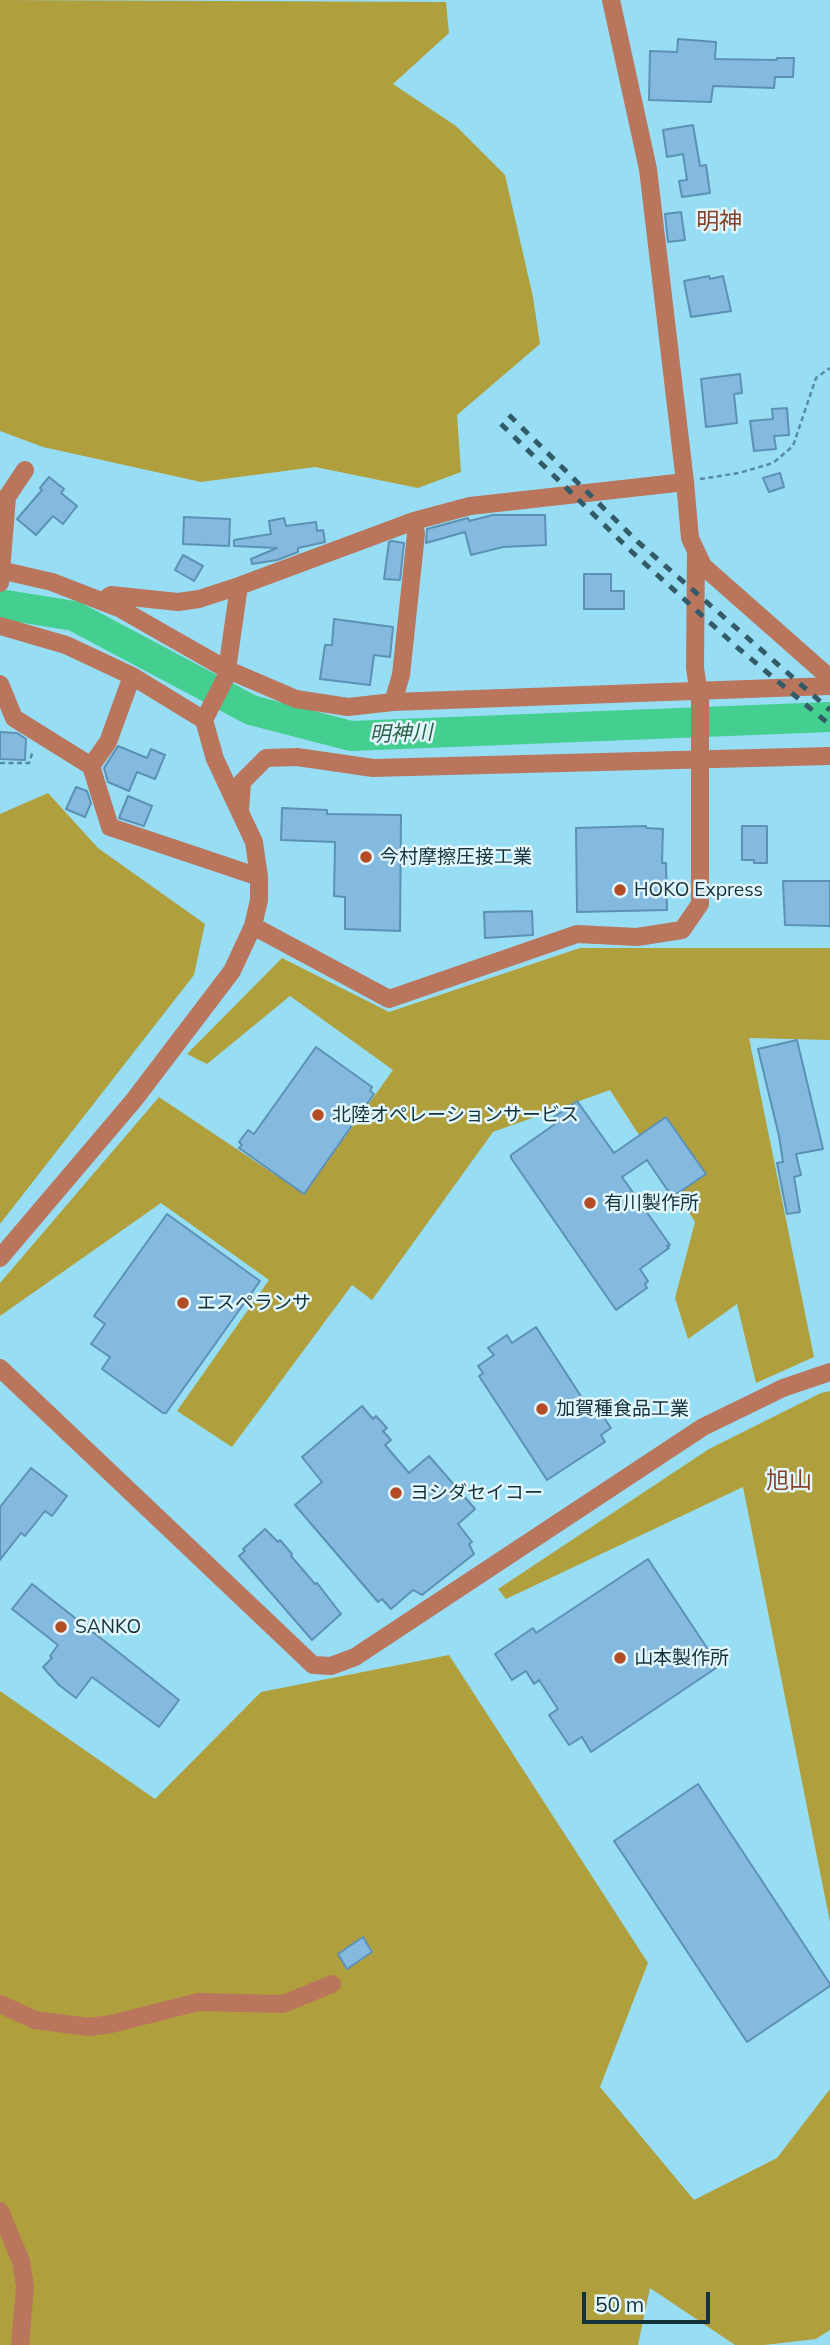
<!DOCTYPE html>
<html>
<head>
<meta charset="utf-8">
<style>
  body { margin:0 }
  #map { position:relative; width:830px; height:2345px; overflow:hidden; background:#97def5; font-family:Mulish,sans-serif }
  canvas { display:block }
  .scale { position:absolute; left:582px; top:2292px; width:128px; height:32px; box-sizing:border-box; border:4px solid #14323a; border-top:0; padding-left:9px; font-size:21px; line-height:24px; white-space:nowrap; color:#14323a; -webkit-text-stroke:5px #e2f6fd; paint-order:stroke }
</style>
</head>
<body>
<div id="map">
<canvas width="830" height="2345"></canvas>
<div class="scale">50 m</div>
</div>
<script>
const c = document.querySelector('canvas').getContext('2d');
c.lineJoin = 'round';
function fillPath(path, color) { c.fillStyle = color; c.fill(path, 'evenodd'); }
const shape = rows => new Path2D(rows.map(r => 'M' + r).join(''));
function strokePath(path, color, width, dash) { c.strokeStyle = color; c.lineWidth = width; c.lineCap = dash ? 'butt' : 'round'; c.setLineDash(dash || []); c.stroke(path); }
function drawText(font, color, halo, rows, align = 'center') {
  c.font = font + ' Mulish,"Noto Sans JP",sans-serif'; c.lineWidth = 5; c.setLineDash([]); c.textBaseline = 'middle'; c.strokeStyle = halo; c.fillStyle = color; for (const [text, x, y, turn = 0] of rows) {
    c.save(); c.translate(x, y); c.rotate((+turn || 0) * Math.PI / 180); c.textAlign = isNaN(turn) ? turn : align; if (halo) c.strokeText(text, 0, 0); c.fillText(text, 0, 0); c.restore();
  }
}
fillPath(shape([
  [0,0,446,2,449,33,393,84,456,126,505,175,533,297,540,344,457,415,461,472,418,488,315,467,201,482,43,447,0,431],
  [48,793,98,848,205,924,194,975,0,1224,0,814],
  [580,948,830,948,830,1040,749,1038,814,1357,756,1383,737,1304,688,1339,675,1298,695,1222,610,1090,493,1132,372,1300,352,1285,232,1447,177,1411,269,1280,161,1203,0,1316,0,1283,159,1097,304,1194,393,1070,290,996,207,1064,187,1054,282,958,389,1012],
  [830,1391,830,1922,743,1487,506,1599,498,1589,709,1449,821,1393],
  [449,1655,648,1963,600,2087,694,2200,777,2158,830,2089,830,2330,816,2339,764,2345,735,2345,650,2288,638,2345,0,2345,0,1691,155,1799,261,1692]
]), '#b09f3d');
strokePath(shape([
  [0,604,74,616,251,710,351,736,830,717]
]), '#44ce90', 30);
const building = shape([
  [678,39,716,42,715,59,777,60,777,58,794,58,793,77,775,77,774,88,713,86,711,102,649,100,650,51,677,52,678,39],
  [693,125,700,166,706,165,710,193,682,197,679,181,687,180,683,154,667,157,663,130,693,125],
  [681,212,685,240,668,242,665,214,681,212],
  [709,276,710,279,723,276,731,311,691,317,684,281,709,276],
  [740,374,742,393,734,394,737,423,706,427,701,379,740,374],
  [787,408,789,435,774,436,776,449,754,451,750,421,773,419,772,409,787,408],
  [780,473,784,487,769,492,763,478,780,473],
  [49,477,64,489,61,493,77,506,63,524,53,516,36,535,17,519,42,490,40,488,49,477],
  [493,515,545,515,546,545,503,547,471,555,465,532,426,543,427,529,468,518,469,521,493,515],
  [184,517,230,519,229,546,183,544,184,517],
  [284,518,286,526,316,522,317,531,323,530,325,542,298,548,298,552,277,560,252,564,251,559,277,548,234,546,234,540,271,534,269,521,284,518],
  [392,541,404,543,400,580,384,579,389,542,392,541],
  [183,555,203,566,194,581,175,570,183,555],
  [584,574,611,574,611,591,624,591,624,609,584,609,584,574],
  [334,619,393,627,390,657,374,655,370,685,320,679,325,645,332,645,334,619],
  [0,732,17,733,26,739,25,760,0,759,0,732],
  [118,746,147,758,151,749,165,755,155,779,137,772,129,791,108,782,104,768,118,746],
  [76,787,87,791,91,803,85,817,66,809,76,787],
  [128,796,152,806,144,826,119,818,128,796],
  [282,808,327,810,327,814,401,815,400,931,345,929,345,897,334,896,335,842,281,840,282,808],
  [646,826,646,828,663,829,662,863,666,863,667,910,577,912,576,828,646,826],
  [742,826,767,826,767,863,754,863,754,860,742,860,742,826],
  [783,881,830,881,830,926,785,925,783,881],
  [532,911,533,935,485,938,484,912,532,911],
  [797,1040,823,1149,796,1154,801,1175,794,1177,800,1212,787,1214,777,1163,783,1162,779,1136,758,1049,797,1040],
  [316,1047,372,1087,370,1091,374,1094,304,1194,239,1148,242,1145,239,1142,248,1130,254,1134,316,1047],
  [577,1101,614,1153,666,1117,706,1174,675,1195,673,1192,670,1194,647,1160,622,1177,670,1245,667,1246,669,1248,640,1269,648,1281,645,1284,647,1288,616,1310,511,1158,511,1155,558,1122,554,1117,577,1101],
  [167,1214,260,1281,166,1413,163,1413,102,1369,110,1357,91,1344,105,1324,94,1316,167,1214],
  [536,1327,586,1404,592,1400,611,1428,601,1435,605,1442,547,1480,479,1376,483,1373,478,1366,494,1355,488,1348,507,1335,512,1343,536,1327],
  [362,1406,373,1419,376,1416,387,1428,383,1431,391,1440,385,1445,409,1473,429,1456,475,1509,458,1524,472,1542,469,1544,474,1554,422,1595,413,1590,391,1609,382,1599,378,1602,295,1505,322,1482,302,1457,362,1406],
  [31,1468,67,1496,52,1516,45,1511,25,1536,21,1533,0,1560,0,1507,31,1468],
  [265,1529,278,1542,280,1540,292,1554,291,1556,315,1584,317,1583,341,1614,312,1640,239,1556,245,1551,243,1549,265,1529],
  [648,1559,719,1666,591,1752,582,1737,569,1745,549,1715,558,1709,539,1680,534,1684,526,1671,512,1680,495,1654,533,1628,536,1633,648,1559],
  [32,1584,179,1700,159,1727,92,1677,76,1698,59,1685,43,1667,52,1658,50,1656,58,1645,12,1609,32,1584],
  [698,1784,830,1984,830,1986,747,2042,614,1841,698,1784],
  [363,1937,372,1952,347,1969,338,1954,363,1937]
]);
fillPath(building, '#85bae0');
strokePath(building, '#5d91b4', 2);
strokePath(shape([
  [700,479,739,473,773,463,793,446,816,378,830,368],
  [0,763,29,763,33,751]
]), '#598c9c', 2.5, [5, 3.5]);
strokePath(shape([
  [611,0,648,169,685,482,690,538,703,566,830,678],
  [0,570,52,582,119,608,226,669,296,699,348,707,393,702,830,686],
  [0,583,7,497,25,470],
  [103,601,111,595,178,602,199,599,239,586],
  [0,626,66,645,132,676,204,720],
  [0,684,14,718,91,766,108,742,132,676],
  [393,702,401,675,416,534,414,521],
  [91,766,110,827,259,877],
  [240,810,242,782,266,758,297,757,373,768,830,756],
  [253,926,389,999,577,934,637,937,682,930,700,904,700,701,695,668,696,552],
  [0,1258,134,1100,232,971,253,926,259,900,259,877,254,842,215,759,204,720,226,677,239,586,414,521,470,506,685,482],
  [0,1368,313,1665,331,1666,355,1657,703,1427,783,1388,830,1372],
  [0,2004,35,2020,89,2027,111,2024,198,2002,283,2004,332,1984],
  [0,2211,21,2261,25,2287,20,2345]
]), '#ba755d', 18);
strokePath(shape([
  [509,415,638,542,830,710],
  [501,424,632,552,738,648,830,725]
]), '#335b67', 5, [9, 9]);
for (const [x, y, r, color] of [
  [366,857,7,"#b34c25"],
  [620,890,7,"#b34c25"],
  [318,1115,7,"#b34c25"],
  [590,1203,7,"#b34c25"],
  [183,1303,7,"#b34c25"],
  [542,1409,7,"#b34c25"],
  [396,1493,7,"#b34c25"],
  [61,1627,7,"#b34c25"],
  [620,1658,7,"#b34c25"]
]) { const dot = new Path2D(); dot.arc(x, y, r, 0, 2 * Math.PI); c.fillStyle = color; c.fill(dot); strokePath(dot, '#e2f6fd', 2.5); }
drawText('19px', '#14323a', '#e2f6fd', [
  ["今村摩擦圧接工業",380,857],
  ["HOKO Express",634,890],
  ["北陸オペレーションサービス",332,1115],
  ["有川製作所",604,1203],
  ["エスペランサ",197,1303],
  ["加賀種食品工業",556,1409],
  ["ヨシダセイコー",410,1493],
  ["SANKO",75,1627],
  ["山本製作所",634,1658]
], 'left');
drawText('italic 21px', '#2d6147', '#e2f6fd', [
  ["明神川",401,734,-2]
]);
drawText('23px', '#86422a', '#e2f6fd', [
  ["明神",719,222],
  ["旭山",789,1481]
]);
</script>
</body>
</html>
